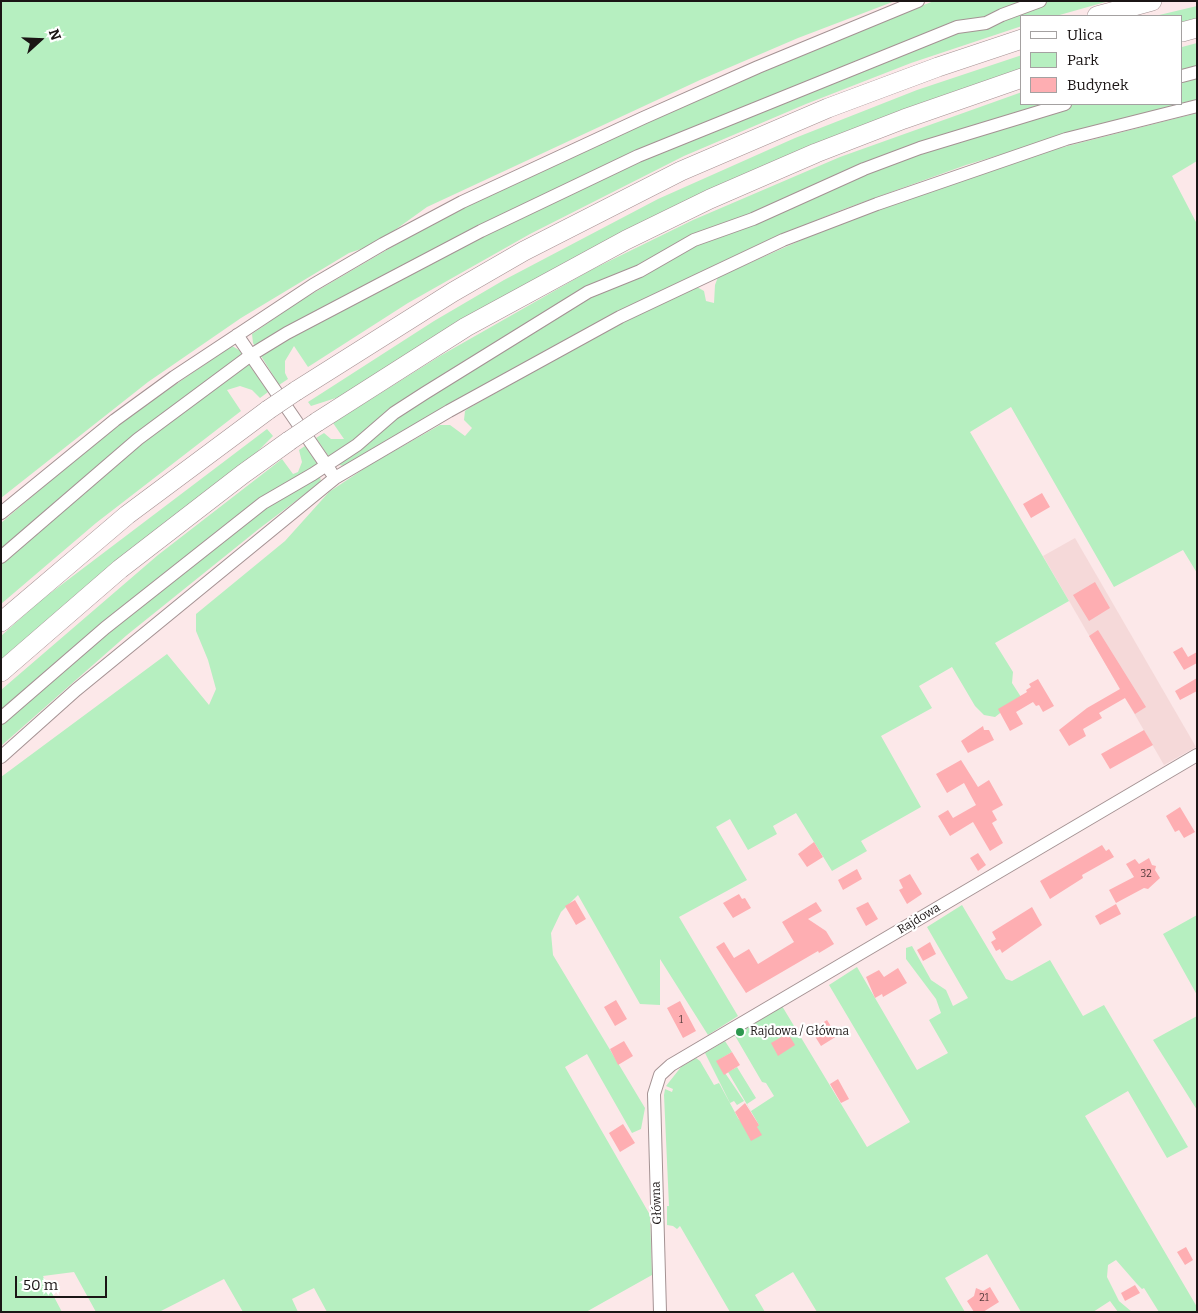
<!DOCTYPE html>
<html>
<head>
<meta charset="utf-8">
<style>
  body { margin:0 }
  #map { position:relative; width:1198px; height:1313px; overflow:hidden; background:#fce8e9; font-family:Bitter,serif }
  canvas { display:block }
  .frame { position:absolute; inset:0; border:2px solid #1b1515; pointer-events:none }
  .legend { position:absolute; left:1020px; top:15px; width:162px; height:90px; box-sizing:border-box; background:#fff; border:1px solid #a4a1a1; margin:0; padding:6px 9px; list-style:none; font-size:15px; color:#1b1515 }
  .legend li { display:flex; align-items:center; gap:10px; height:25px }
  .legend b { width:25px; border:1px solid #a4a1a1 }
  .north { position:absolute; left:15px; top:15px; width:50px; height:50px; -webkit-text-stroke:4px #fff; paint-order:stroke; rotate:70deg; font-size:14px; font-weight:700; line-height:20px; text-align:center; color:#1b1515 }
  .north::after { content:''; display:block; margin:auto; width:18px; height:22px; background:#1b1515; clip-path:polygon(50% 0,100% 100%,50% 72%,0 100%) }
  .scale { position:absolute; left:15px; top:1276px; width:92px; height:22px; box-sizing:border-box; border:2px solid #1b1515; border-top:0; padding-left:6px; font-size:15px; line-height:18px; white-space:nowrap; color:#1b1515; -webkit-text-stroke:4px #fff; paint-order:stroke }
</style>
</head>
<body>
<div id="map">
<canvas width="1198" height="1313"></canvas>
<div class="frame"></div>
<ul class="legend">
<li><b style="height:6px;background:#fff"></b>Ulica</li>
<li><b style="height:14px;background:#b6efc0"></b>Park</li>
<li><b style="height:14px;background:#feaeb2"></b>Budynek</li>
</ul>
<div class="north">N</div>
<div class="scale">50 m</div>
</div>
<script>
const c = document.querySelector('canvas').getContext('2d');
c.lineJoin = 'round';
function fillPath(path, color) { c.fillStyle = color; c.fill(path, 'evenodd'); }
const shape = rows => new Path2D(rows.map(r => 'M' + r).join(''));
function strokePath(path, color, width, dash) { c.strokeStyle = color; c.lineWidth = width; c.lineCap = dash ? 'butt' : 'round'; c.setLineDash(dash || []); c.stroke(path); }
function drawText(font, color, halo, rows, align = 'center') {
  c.font = font + ' Bitter,serif'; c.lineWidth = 4.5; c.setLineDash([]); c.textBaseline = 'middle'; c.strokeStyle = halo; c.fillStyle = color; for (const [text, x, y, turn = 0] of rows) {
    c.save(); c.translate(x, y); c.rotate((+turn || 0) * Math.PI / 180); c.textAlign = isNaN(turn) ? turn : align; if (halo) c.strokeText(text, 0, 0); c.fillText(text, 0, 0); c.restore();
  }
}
fillPath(shape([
  [1075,538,1196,747,1164,765,1043,556]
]), '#f5d9d9');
fillPath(shape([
  [1,1,895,1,798,38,700,80,427,207,388,235,367,247,349,253,241,318,148,382,1,498],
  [934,1,1109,1,1056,16,1022,16,1022,26,911,63,806,104,684,156,530,234,408,303,308,367,294,346,285,361,285,373,288,379,279,385,253,343,252,334,298,302,438,220,597,145,795,57,863,28],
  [1197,6,1197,20,1182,24,1182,16,1155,16],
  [1197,43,1197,101,1097,126,966,165,844,209,768,240,612,314,344,466,334,464,316,438,324,433,331,439,344,439,333,423,440,356,591,270,693,220,840,157,1022,92,1022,104,1182,104,1182,47],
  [1022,55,1022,70,836,137,339,397,311,406,308,402,434,321,504,280,658,199,795,138,917,90],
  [1197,113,1197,161,1172,176,1197,224,1197,573,1183,550,1114,587,1011,407,970,432,1069,601,995,643,1013,672,1012,683,1021,697,995,717,984,715,975,706,952,667,919,686,932,708,881,736,921,807,861,841,867,851,832,871,796,813,773,826,777,834,748,850,730,819,716,827,747,880,679,917,738,1016,708,1035,660,959,660,1005,640,1004,578,895,561,912,551,933,553,955,645,1108,641,1129,632,1133,587,1054,565,1067,650,1215,652,1275,586,1312,327,1312,314,1288,292,1299,298,1312,243,1312,224,1279,159,1312,96,1312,74,1272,43,1276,62,1312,1,1312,1,777,167,654,209,705,216,689,208,660,196,631,196,614,285,541,329,492,371,464,440,425,450,425,465,436,472,428,464,420,465,411,469,408,570,351,628,319,697,287,704,291,706,301,714,303,715,285,718,277,815,234,906,198,1052,150],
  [232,346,239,350,268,392,260,398,252,390,240,386,227,390,241,411,96,523,1,604,1,523,71,463,138,410],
  [267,429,273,436,254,455,1,661,1,636,40,601],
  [305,446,318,465,321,482,260,528,127,635,1,746,1,690,158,555,282,459,293,474,298,472,302,462,299,450],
  [962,905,1006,979,1012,981,1050,960,1083,1016,1104,1005,1188,1147,1167,1158,1128,1091,1085,1116,1197,1307,1197,1312,1159,1312,1144,1288,1142,1289,1137,1284,1116,1260,1108,1265,1107,1277,1119,1301,1132,1312,1118,1312,1110,1301,1093,1312,1021,1312,987,1254,945,1278,965,1312,817,1312,793,1272,755,1295,765,1312,730,1312,680,1226,677,1229,673,1226,667,1225,667,1206,669,1206,664,1095,665,1089,672,1092,673,1089,666,1086,681,1067,696,1058,700,1061,714,1085,719,1083,738,1118,742,1123,759,1125,728,1072,737,1067,756,1098,747,1104,751,1111,774,1096,766,1083,762,1082,734,1034,737,1036,747,1031,745,1028,782,1006,867,1147,910,1122,829,985,857,967,917,1070,948,1053,929,1020,941,1013,936,999,906,959,906,948,912,946,931,980,946,990,953,1006,968,998,927,927],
  [1197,915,1197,995,1163,934],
  [1197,1016,1197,1110,1153,1040],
  [725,1041,732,1052,717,1061,744,1101,737,1105,734,1101,730,1103,705,1053]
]), '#b6efc0');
fillPath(shape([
  [1042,493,1050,507,1031,518,1023,504],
  [1095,582,1110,608,1089,621,1073,595],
  [1098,630,1146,707,1135,714,1125,698,1099,713,1102,718,1083,729,1086,736,1069,746,1059,730,1087,708,1120,689,1089,636],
  [1182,647,1188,657,1197,652,1197,663,1184,670,1173,652],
  [1197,678,1197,691,1180,700,1175,691],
  [1038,679,1054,706,1043,712,1039,705,1036,706,1033,702,1016,712,1023,724,1010,731,998,709,1027,692,1026,690,1031,687,1029,684],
  [983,726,984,730,989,730,994,740,968,753,961,741],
  [1144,730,1153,745,1110,769,1101,754],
  [961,760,978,787,989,780,1003,805,992,811,997,820,992,823,1003,843,990,851,973,822,950,836,938,816,948,810,953,818,976,805,964,783,947,793,936,774],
  [1180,807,1195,832,1184,838,1179,830,1175,832,1166,816],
  [814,842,823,857,807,867,798,854],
  [1102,845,1106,851,1109,849,1114,857,1082,875,1083,878,1050,899,1040,881],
  [978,853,986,865,978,871,970,858],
  [1149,858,1152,865,1156,866,1155,870,1160,878,1148,889,1144,888,1116,903,1109,890,1134,877,1126,864,1135,859,1139,864],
  [857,869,862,879,843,890,838,880],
  [910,874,922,894,907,904,899,890,903,888,899,880],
  [739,894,742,899,745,898,751,908,733,918,723,903],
  [575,900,586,919,576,925,565,906],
  [816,902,822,911,808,919,826,931,834,944,819,953,818,951,746,993,716,947,724,942,734,958,749,949,758,964,794,942,782,922],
  [868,902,878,919,866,926,856,908],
  [1116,904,1121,914,1100,925,1095,916],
  [1032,907,1042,925,1002,953,1000,949,996,951,991,942,996,939,992,932],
  [930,942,936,954,923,961,917,950],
  [898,968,907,983,883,997,882,994,875,998,866,977,879,970,884,977],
  [616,1000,627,1019,615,1026,604,1007],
  [680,1001,696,1031,683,1038,667,1008],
  [827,1020,837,1036,821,1046,811,1030],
  [785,1035,789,1035,795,1045,778,1056,771,1043],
  [624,1041,633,1056,618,1065,610,1049],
  [732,1052,740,1065,724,1075,716,1061],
  [838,1079,849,1099,841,1103,830,1084],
  [745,1103,759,1125,757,1127,762,1135,751,1141,735,1112],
  [623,1124,635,1143,620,1152,609,1133],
  [1186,1247,1193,1260,1185,1265,1177,1252],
  [1135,1285,1140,1293,1125,1301,1121,1293],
  [990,1287,999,1302,983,1312,974,1312,967,1301,974,1296,976,1288,983,1291]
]), '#feaeb2');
const minor = shape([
  [1182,76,1197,72],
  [237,335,331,472],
  [1,513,115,420,174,377,313,285,383,244,462,202,643,118,758,67,918,1],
  [1,557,138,439,251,355,287,333,481,231,638,156,957,27,986,23,1002,15,1040,1],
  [1,718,105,628,263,503,313,474,357,445,394,413,425,393,588,292,640,271,694,240,753,219,864,169,920,148,1065,104],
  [1,757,76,690,335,478,449,411,620,317,783,240,877,204,1066,139,1197,106],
  [660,1312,654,1094,660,1075,671,1065,1197,755]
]);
const highway = shape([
  [1097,16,1152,1],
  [1182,32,1197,28],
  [296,391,453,292,524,251,681,171,828,108,938,67,1022,39],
  [317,422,466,327,626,240,710,199,816,153,904,119,1022,78],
  [1,622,127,515,268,410],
  [1,672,120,569,243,474,289,441]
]);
strokePath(minor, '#a49293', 14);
strokePath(highway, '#a49293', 20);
strokePath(minor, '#fff', 12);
strokePath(highway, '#fff', 19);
const highwayBridge = shape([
  [268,410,296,391],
  [289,441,317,422]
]);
strokePath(highwayBridge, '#a49293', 20, []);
strokePath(highwayBridge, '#fff', 19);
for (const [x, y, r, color] of [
  [740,1032,5,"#2d974e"]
]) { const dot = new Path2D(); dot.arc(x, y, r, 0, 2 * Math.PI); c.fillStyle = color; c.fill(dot); strokePath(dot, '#fff', 2); }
drawText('10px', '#543b3c', null, [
  ["32",1146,874],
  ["1",681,1020],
  ["21",984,1298]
]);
drawText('12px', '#1b1515', '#fff', [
  ["Rajdowa",919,919,-31],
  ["Główna",657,1203,-92]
]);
drawText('12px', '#1b1515', '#fff', [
  ["Rajdowa / Główna",750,1032]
], 'left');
</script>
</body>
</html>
